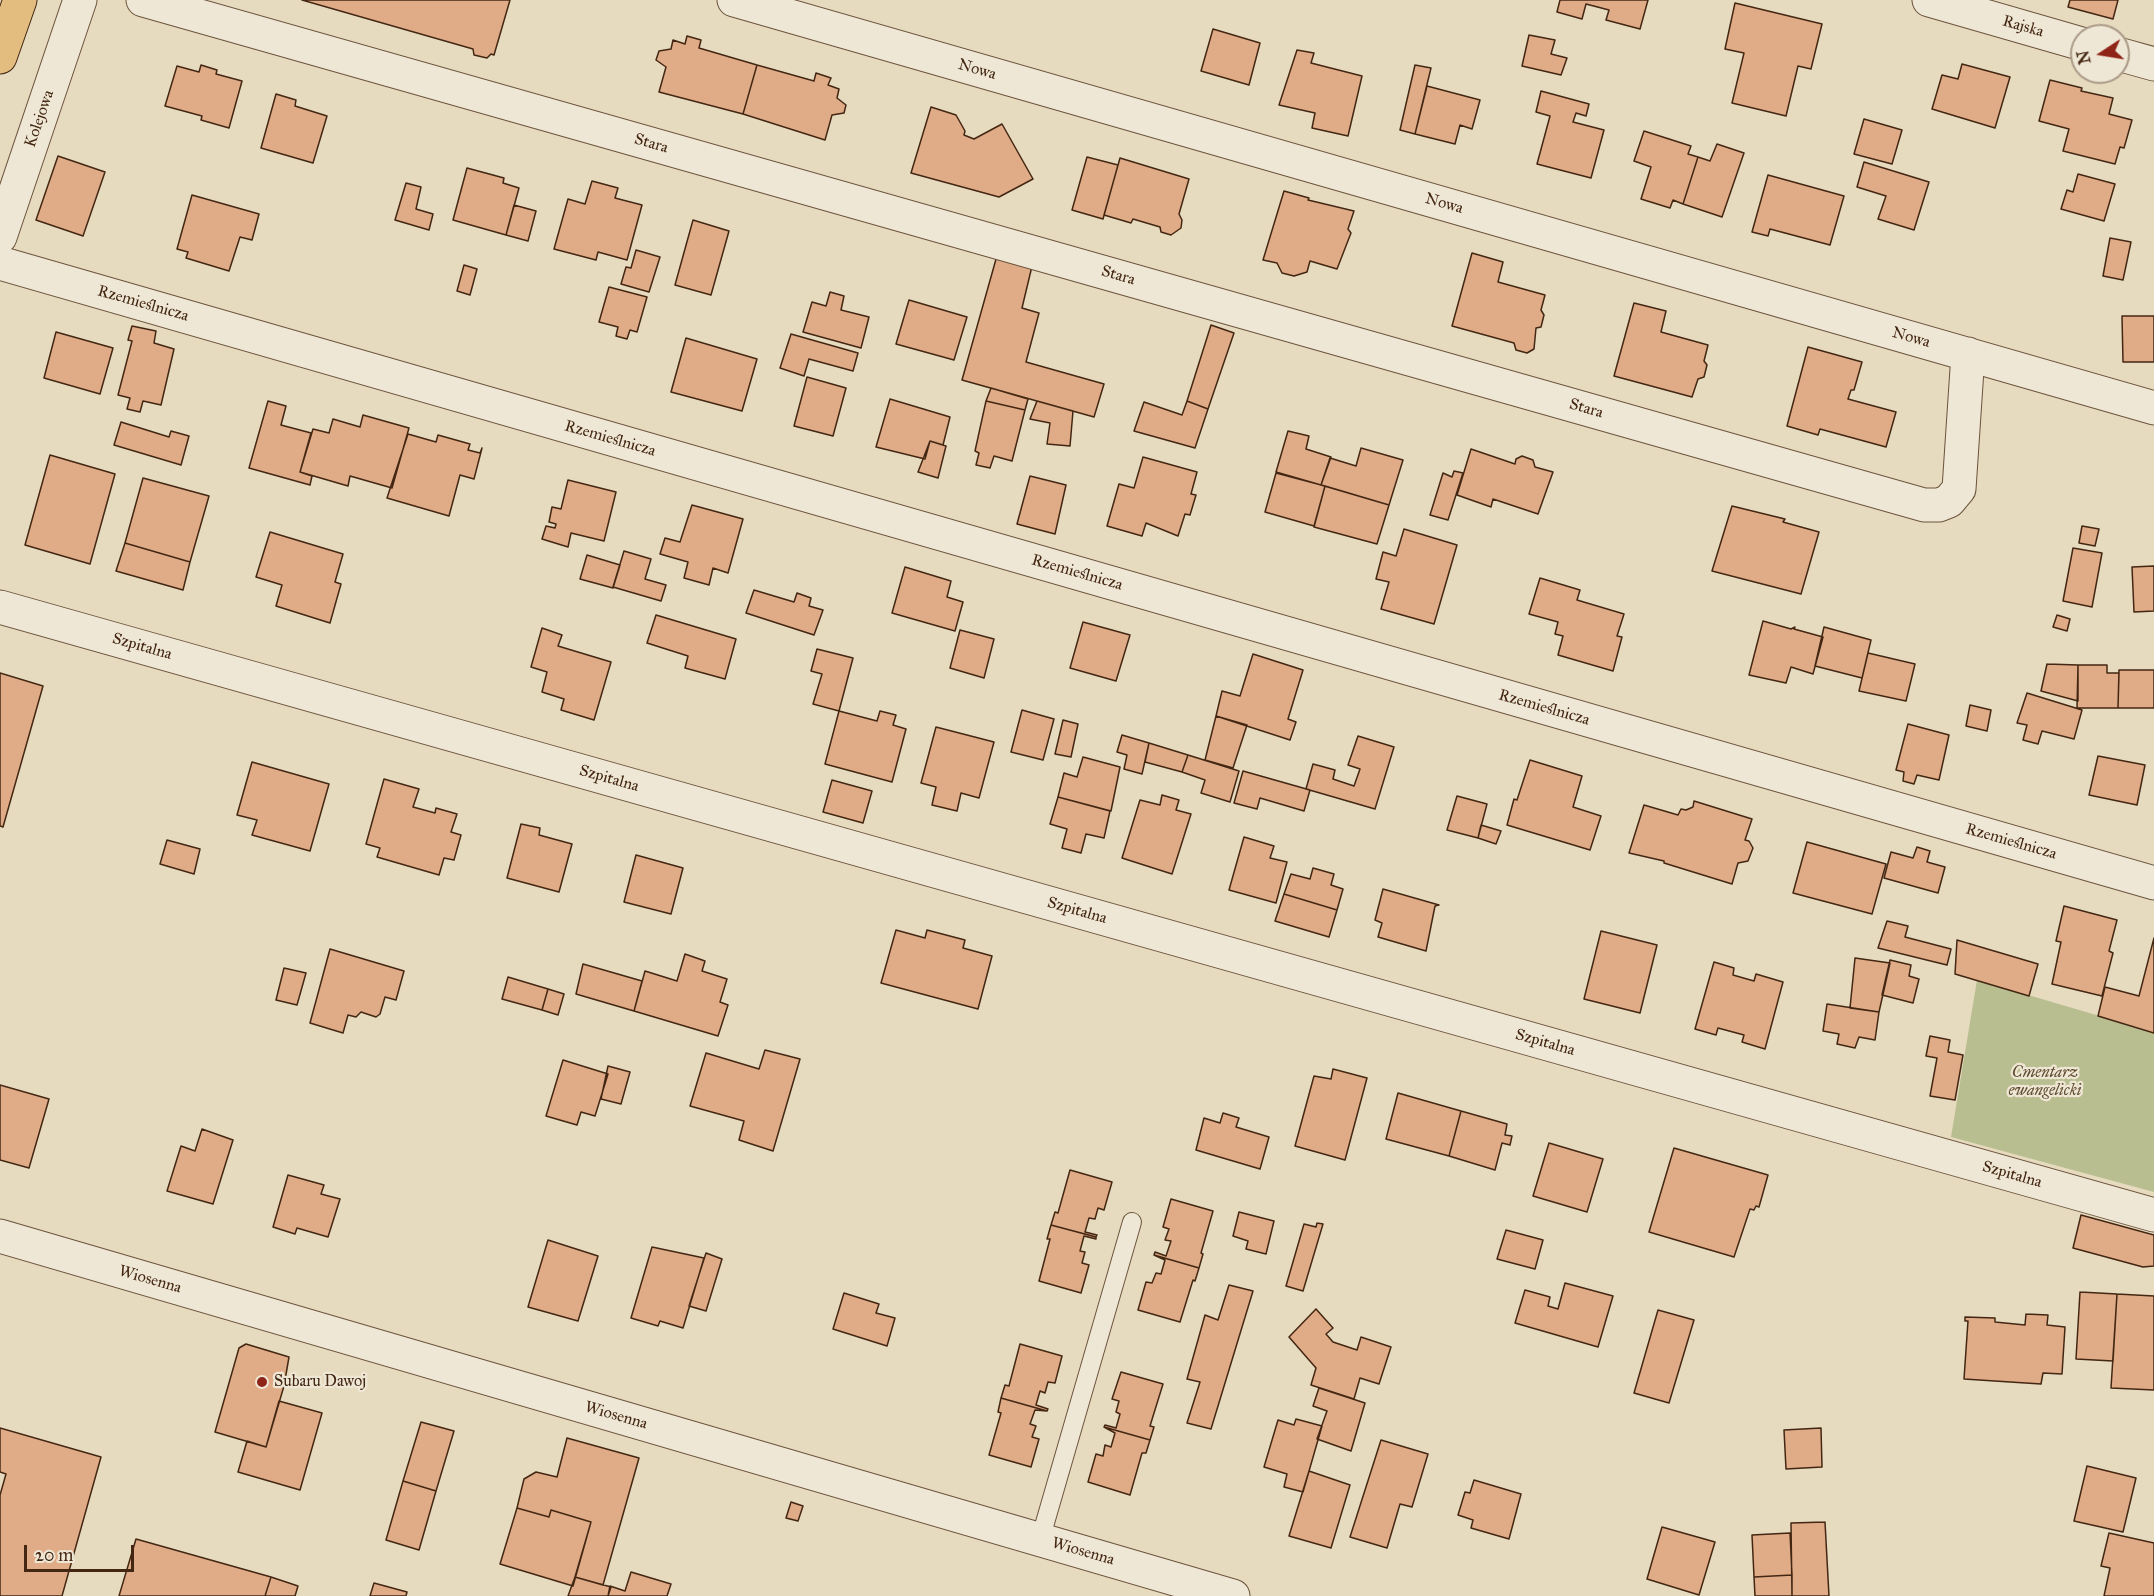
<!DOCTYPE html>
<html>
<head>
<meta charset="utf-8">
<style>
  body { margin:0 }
  #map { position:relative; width:2154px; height:1596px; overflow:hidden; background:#e6dabf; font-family:"IM FELL Great Primer",serif }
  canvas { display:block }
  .north { position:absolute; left:2070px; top:24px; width:60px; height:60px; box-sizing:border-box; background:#efe7d5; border:2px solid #aa9a87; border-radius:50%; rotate:258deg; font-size:16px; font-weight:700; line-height:24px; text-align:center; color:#432712 }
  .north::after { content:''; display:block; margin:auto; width:21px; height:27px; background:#8f2418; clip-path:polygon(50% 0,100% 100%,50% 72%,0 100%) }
  .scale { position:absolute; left:24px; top:1545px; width:110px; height:27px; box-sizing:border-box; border:3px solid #432712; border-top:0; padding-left:8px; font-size:18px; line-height:21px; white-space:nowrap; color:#432712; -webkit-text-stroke:4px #efe7d5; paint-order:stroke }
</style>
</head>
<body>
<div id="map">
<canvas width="2154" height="1596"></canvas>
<div class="north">N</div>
<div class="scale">20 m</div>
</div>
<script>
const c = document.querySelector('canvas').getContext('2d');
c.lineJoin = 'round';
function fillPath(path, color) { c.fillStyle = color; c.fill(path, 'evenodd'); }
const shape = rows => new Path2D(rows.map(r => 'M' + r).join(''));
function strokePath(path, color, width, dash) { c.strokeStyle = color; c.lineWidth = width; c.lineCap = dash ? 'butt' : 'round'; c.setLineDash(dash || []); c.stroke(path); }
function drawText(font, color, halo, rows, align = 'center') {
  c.font = font + ' "IM FELL Great Primer",serif'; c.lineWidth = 4.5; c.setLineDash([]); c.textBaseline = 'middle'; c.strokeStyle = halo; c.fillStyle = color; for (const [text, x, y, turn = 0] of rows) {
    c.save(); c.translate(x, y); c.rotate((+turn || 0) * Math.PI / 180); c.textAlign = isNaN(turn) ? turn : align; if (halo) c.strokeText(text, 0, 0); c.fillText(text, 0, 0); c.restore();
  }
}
fillPath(shape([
  [1977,980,2154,1032,2154,1192,1951,1137]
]), '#b8be8f');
const building = shape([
  [302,0,510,0,494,55,491,54,487,58,474,55,473,49,302,0],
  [1560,0,1648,0,1640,29,1606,20,1609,10,1586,4,1582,19,1557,12,1560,0],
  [2070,0,2118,0,2113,19,2068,7,2070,0],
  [1735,3,1822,24,1811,69,1798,66,1786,116,1732,103,1744,53,1725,49,1735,3],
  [1213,29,1260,43,1249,85,1201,71,1213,29],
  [1529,35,1555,40,1551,54,1567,58,1561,75,1522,66,1529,35],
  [687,36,701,40,699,48,757,65,743,114,659,92,666,67,656,60,659,51,671,49,673,40,685,44,687,36],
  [1297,50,1314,53,1311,63,1362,76,1348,136,1312,128,1315,113,1279,105,1297,50],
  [1962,64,2010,77,1995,128,1932,109,1942,75,1958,79,1962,64],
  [201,65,217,70,216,74,242,81,229,128,201,120,202,116,165,106,177,66,199,72,201,65],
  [757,65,814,81,816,73,831,78,828,85,839,89,837,98,846,105,844,113,832,115,825,140,743,114,757,65],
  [1415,65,1431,68,1415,134,1400,130,1415,65],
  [2050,80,2082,88,2081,91,2113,98,2109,114,2132,120,2124,148,2120,147,2115,164,2063,151,2069,129,2039,121,2050,80],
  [1427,86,1480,100,1472,129,1460,125,1455,144,1415,134,1427,86],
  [1541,91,1589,104,1586,116,1576,113,1573,122,1604,130,1591,178,1537,164,1550,116,1536,112,1541,91],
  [276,94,296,100,295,106,327,116,313,163,261,148,276,94],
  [931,107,956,115,965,131,964,135,974,139,1002,124,1033,179,999,197,911,173,931,107],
  [1864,119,1902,130,1892,164,1854,154,1864,119],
  [1644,131,1691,146,1688,154,1698,157,1683,204,1673,200,1670,208,1641,199,1651,167,1634,161,1644,131],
  [1717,144,1744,153,1722,217,1683,204,1698,157,1710,161,1717,144],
  [58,156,105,172,83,236,36,220,58,156],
  [1087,157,1118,165,1103,219,1072,210,1087,157],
  [1120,158,1189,179,1179,214,1182,220,1181,228,1171,235,1161,232,1160,227,1133,219,1131,223,1104,215,1120,158],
  [1864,162,1929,182,1914,230,1878,219,1886,196,1857,187,1864,162],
  [467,168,504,178,503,183,519,188,506,235,453,220,467,168],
  [2078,174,2115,184,2104,221,2061,209,2067,190,2073,192,2078,174],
  [1768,175,1844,196,1830,245,1770,229,1768,236,1752,232,1768,175],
  [592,181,618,188,615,198,642,205,627,260,598,252,596,260,554,249,568,199,585,204,592,181],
  [406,183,421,187,416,209,433,214,429,230,395,220,406,183],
  [1284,191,1309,198,1308,200,1354,211,1348,229,1351,233,1337,269,1310,261,1307,272,1294,276,1282,273,1277,263,1263,260,1284,191],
  [192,195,259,214,252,240,240,237,229,271,186,258,188,252,177,249,192,195],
  [514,205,536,211,528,241,506,235,514,205],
  [693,220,729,231,711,295,675,285,693,220],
  [2110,238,2131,242,2123,280,2103,276,2110,238],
  [636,250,660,257,649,292,621,284,626,267,631,268,636,250],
  [998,252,1033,262,1022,308,1039,313,1026,362,1104,384,1094,417,962,380,998,252],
  [1472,253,1503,262,1498,282,1545,295,1541,310,1544,315,1541,327,1536,328,1534,349,1527,353,1516,350,1514,343,1452,326,1472,253],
  [464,265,477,269,470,295,457,291,464,265],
  [609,287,647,297,637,332,630,330,627,339,616,336,618,327,599,322,609,287],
  [830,292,844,296,841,310,869,317,861,348,803,332,812,302,826,306,830,292],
  [909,300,967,317,954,360,896,344,909,300],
  [1634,303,1666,311,1661,332,1708,345,1704,361,1707,365,1704,377,1698,379,1692,397,1614,376,1634,303],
  [2122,316,2154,316,2154,362,2123,362,2122,316],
  [1211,325,1234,333,1208,409,1187,401,1211,325],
  [132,326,156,331,154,343,174,349,161,405,143,401,140,412,127,409,130,398,118,395,132,341,128,340,132,326],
  [56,332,113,348,100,394,44,378,56,332],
  [791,334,858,353,853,371,809,359,804,376,780,368,791,334],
  [686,338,757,359,742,411,671,392,686,338],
  [1808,347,1862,362,1854,390,1851,390,1848,399,1896,412,1886,447,1820,429,1818,435,1787,426,1808,347],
  [807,377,846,388,833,436,794,426,807,377],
  [991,388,1028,399,1025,410,986,401,991,388],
  [890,399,950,417,943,445,930,441,925,459,876,447,890,399],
  [268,401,286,406,281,425,311,433,300,472,312,476,310,485,249,468,268,401],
  [986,401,1025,410,1012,461,994,456,990,468,976,465,979,453,975,451,986,401],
  [1037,401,1073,411,1070,446,1047,444,1050,423,1030,419,1037,401],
  [1187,401,1208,409,1195,448,1134,431,1144,402,1182,415,1187,401],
  [363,415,409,428,392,488,350,476,348,486,300,472,313,429,329,433,333,419,360,427,363,415],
  [121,422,169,437,171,431,189,436,181,465,114,445,121,422],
  [1288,431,1309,436,1306,449,1331,457,1321,485,1276,472,1288,431],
  [408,434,436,442,438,435,470,444,468,450,480,453,482,448,474,479,460,475,449,516,387,498,408,434],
  [930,441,946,446,938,478,918,472,930,441],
  [1361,448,1403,460,1389,505,1321,485,1330,458,1356,466,1361,448],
  [1471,449,1515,464,1516,459,1522,456,1533,460,1535,467,1553,472,1538,514,1493,499,1491,507,1457,495,1471,449],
  [50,455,115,474,90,564,25,545,50,455],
  [1143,457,1197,472,1191,494,1196,495,1190,515,1185,514,1178,536,1146,523,1142,536,1107,526,1119,484,1134,488,1143,457],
  [1454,471,1463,473,1448,520,1430,515,1443,473,1452,477,1454,471],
  [1276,473,1325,486,1314,526,1265,512,1276,473],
  [1030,476,1066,485,1055,534,1017,524,1030,476],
  [143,478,209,496,190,562,125,543,143,478],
  [568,480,616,492,604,541,571,533,568,547,542,539,546,526,555,528,556,524,549,522,552,507,561,509,568,480],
  [1325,486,1389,505,1377,544,1314,527,1325,486],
  [692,505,743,519,728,573,713,568,709,585,684,578,688,562,660,554,665,538,680,542,692,505],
  [1732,506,1785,519,1783,522,1819,532,1801,594,1712,571,1732,506],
  [2082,526,2099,529,2095,546,2079,543,2082,526],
  [1404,529,1457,545,1434,624,1381,609,1389,582,1376,579,1383,552,1396,556,1404,529],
  [270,532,343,554,335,582,341,584,330,623,276,606,282,585,256,577,270,532],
  [125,543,190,562,183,590,116,571,125,543],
  [2073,548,2102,553,2092,607,2063,601,2073,548],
  [624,551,651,559,645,579,666,585,661,601,613,587,624,551],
  [587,555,620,565,613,588,580,579,587,555],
  [2154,566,2154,611,2134,612,2132,567,2154,566],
  [905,567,951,581,947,597,963,602,955,631,892,613,905,567],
  [1540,578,1580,590,1577,600,1624,614,1617,636,1622,637,1613,671,1558,655,1563,636,1555,634,1558,622,1529,614,1540,578],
  [754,590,794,602,797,593,811,598,809,606,823,610,814,635,746,613,754,590],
  [656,615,736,639,725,679,685,668,688,656,647,643,656,615],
  [2057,615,2070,619,2067,631,2053,627,2057,615],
  [1763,621,1791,629,1795,627,1794,629,1823,637,1813,674,1791,667,1786,683,1749,675,1763,621],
  [1083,622,1130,635,1116,681,1070,668,1083,622],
  [1824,627,1871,640,1862,678,1815,666,1824,627],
  [542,628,562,635,558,646,611,662,594,720,561,710,564,699,542,692,547,672,531,667,542,628],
  [960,630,994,639,984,678,950,668,960,630],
  [817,649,853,658,839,711,813,704,822,674,811,671,817,649],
  [1868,653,1915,664,1906,701,1859,691,1868,653],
  [1253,654,1303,670,1288,719,1296,722,1290,740,1216,716,1222,691,1240,696,1253,654],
  [2047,664,2078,665,2078,701,2041,691,2047,664],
  [2078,665,2107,665,2107,673,2119,673,2118,708,2077,708,2078,665],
  [2119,670,2154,670,2154,708,2118,708,2119,670],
  [0,673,43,686,3,827,0,826,0,673],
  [2027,693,2082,710,2074,739,2042,731,2038,744,2023,740,2027,725,2017,723,2027,693],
  [1970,705,1991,710,1987,731,1966,726,1970,705],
  [1022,710,1054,719,1043,760,1011,752,1022,710],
  [839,711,877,721,880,711,896,715,893,725,906,729,892,782,825,764,839,711],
  [1216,716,1247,725,1233,768,1205,760,1216,716],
  [1063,720,1078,724,1071,757,1055,754,1063,720],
  [1908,724,1949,735,1939,780,1917,775,1914,784,1903,781,1904,772,1896,770,1908,724],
  [936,727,994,742,979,798,961,793,957,811,932,805,936,787,921,783,936,727],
  [1122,735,1149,743,1142,774,1124,769,1127,755,1117,752,1122,735],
  [1358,736,1394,747,1375,809,1306,789,1313,764,1335,770,1333,779,1354,786,1360,769,1348,765,1358,736],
  [1149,743,1188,755,1182,772,1145,762,1149,743],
  [1188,755,1239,771,1230,802,1201,793,1205,780,1182,772,1188,755],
  [2098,756,2145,765,2137,805,2089,795,2098,756],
  [1083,757,1120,767,1111,811,1058,797,1064,773,1077,777,1083,757],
  [1530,760,1582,776,1573,807,1601,816,1590,850,1507,825,1514,799,1517,800,1530,760],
  [252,762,329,784,310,851,252,835,257,820,237,815,252,762],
  [1243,771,1310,790,1304,811,1260,798,1257,809,1234,803,1243,771],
  [384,779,419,789,413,807,435,813,436,808,457,814,451,832,461,835,454,860,444,858,439,875,377,857,380,848,366,844,384,779],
  [832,780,872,791,863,823,823,812,832,780],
  [1162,795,1179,800,1176,810,1191,814,1172,874,1122,858,1140,800,1160,805,1162,795],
  [1457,796,1487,804,1478,838,1447,830,1457,796],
  [1058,797,1110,811,1104,838,1086,834,1081,853,1062,848,1067,829,1050,824,1058,797],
  [1694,801,1752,819,1745,840,1749,841,1753,848,1748,861,1738,863,1732,884,1664,863,1664,861,1629,853,1644,805,1678,815,1681,809,1686,810,1693,807,1694,801],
  [521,824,540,828,539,835,572,844,559,892,507,878,521,824],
  [1481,825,1501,831,1496,844,1478,838,1481,825],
  [1244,837,1274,846,1270,858,1287,862,1276,903,1229,890,1244,837],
  [167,840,200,849,194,874,160,864,167,840],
  [1807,842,1886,864,1872,914,1793,893,1807,842],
  [1917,847,1930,851,1927,862,1945,867,1938,893,1884,878,1891,852,1913,858,1917,847],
  [636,855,683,868,671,914,624,902,636,855],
  [1313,868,1334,874,1331,885,1343,889,1337,910,1284,894,1291,874,1310,879,1313,868],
  [1383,889,1439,905,1435,906,1426,951,1378,937,1382,923,1375,920,1383,889],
  [1284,894,1337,910,1329,937,1275,921,1284,894],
  [2064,906,2117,920,2109,951,2113,953,2102,996,2052,984,2061,942,2056,941,2064,906],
  [1887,921,1908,926,1905,937,1951,949,1947,965,1878,948,1887,921],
  [896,930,925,938,927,930,965,940,963,948,992,956,978,1009,881,983,896,930],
  [1601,931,1657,945,1640,1013,1584,999,1601,931],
  [2154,938,2154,1033,2098,1016,2105,987,2139,996,2154,938],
  [1957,940,2038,964,2029,996,1955,974,1957,940],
  [330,949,404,971,396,1000,385,997,380,1014,376,1017,361,1012,356,1017,348,1015,343,1033,310,1023,330,949],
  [685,954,705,961,702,971,727,979,720,1002,728,1005,718,1036,634,1011,645,971,677,981,685,954],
  [1855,958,1890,963,1879,1012,1850,1008,1855,958],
  [1890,960,1911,965,1909,976,1919,979,1913,1003,1882,995,1890,960],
  [1714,962,1734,968,1733,975,1754,981,1756,974,1783,982,1765,1049,1742,1042,1744,1035,1718,1028,1716,1035,1695,1029,1714,962],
  [583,964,642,981,634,1011,576,994,583,964],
  [284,968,306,973,297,1005,276,1000,284,968],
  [508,977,548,989,542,1010,502,999,508,977],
  [548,989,564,994,558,1015,542,1010,548,989],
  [1827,1004,1879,1012,1875,1040,1859,1037,1855,1048,1837,1044,1839,1034,1823,1031,1827,1004],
  [1930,1036,1950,1040,1948,1052,1963,1055,1955,1100,1930,1096,1937,1058,1926,1056,1930,1036],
  [765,1050,800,1059,773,1151,739,1140,744,1121,690,1106,706,1053,759,1069,765,1050],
  [563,1060,608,1074,595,1116,581,1112,577,1125,546,1116,563,1060],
  [608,1066,630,1072,621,1104,601,1099,608,1066],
  [1333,1069,1367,1078,1345,1160,1295,1146,1314,1076,1331,1079,1333,1069],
  [0,1085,49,1099,29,1168,0,1160,0,1085],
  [1398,1093,1461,1111,1449,1156,1386,1139,1398,1093],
  [1461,1111,1507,1124,1505,1135,1512,1136,1510,1145,1502,1143,1495,1170,1449,1156,1461,1111],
  [1223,1113,1239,1118,1236,1127,1269,1137,1260,1169,1196,1150,1204,1118,1220,1123,1223,1113],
  [202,1129,233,1140,213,1204,167,1191,181,1146,195,1151,202,1129],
  [1549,1143,1603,1159,1587,1212,1533,1196,1549,1143],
  [1674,1148,1768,1175,1759,1207,1756,1206,1754,1210,1750,1209,1734,1257,1649,1232,1674,1148],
  [1070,1170,1112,1182,1104,1210,1098,1208,1095,1219,1089,1218,1085,1232,1097,1235,1096,1237,1051,1225,1055,1212,1058,1213,1070,1170],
  [288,1175,324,1185,321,1194,340,1199,328,1237,297,1228,295,1234,273,1227,288,1175],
  [1171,1199,1213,1211,1201,1253,1203,1254,1199,1268,1154,1255,1155,1252,1166,1256,1171,1241,1165,1240,1169,1229,1163,1227,1171,1199],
  [1239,1212,1274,1221,1266,1254,1246,1249,1248,1241,1233,1236,1239,1212],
  [2081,1215,2154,1235,2154,1266,2143,1267,2073,1248,2081,1215],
  [1317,1223,1323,1224,1303,1291,1286,1286,1304,1224,1316,1227,1317,1223],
  [1051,1225,1096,1237,1096,1239,1084,1236,1080,1251,1085,1252,1082,1263,1089,1265,1081,1293,1039,1281,1050,1239,1047,1239,1051,1225],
  [1506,1230,1543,1240,1535,1269,1497,1259,1506,1230],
  [548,1240,598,1256,578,1321,528,1307,548,1240],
  [652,1247,704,1258,683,1328,660,1321,658,1326,631,1318,652,1247],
  [706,1253,722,1259,706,1311,689,1306,706,1253],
  [1154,1255,1199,1268,1195,1281,1193,1280,1180,1322,1138,1310,1146,1282,1152,1283,1156,1273,1161,1274,1165,1260,1154,1255],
  [1565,1283,1613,1296,1598,1347,1515,1323,1525,1290,1550,1297,1548,1306,1558,1309,1565,1283],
  [1229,1285,1253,1291,1211,1429,1187,1423,1200,1382,1187,1379,1205,1315,1218,1320,1229,1285],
  [2080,1292,2117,1294,2113,1361,2076,1359,2080,1292],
  [844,1293,879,1304,876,1313,895,1318,887,1346,833,1329,844,1293],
  [2117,1294,2154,1296,2154,1390,2111,1388,2117,1294],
  [1316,1309,1333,1328,1326,1334,1333,1342,1357,1350,1361,1337,1391,1347,1379,1384,1360,1378,1354,1399,1311,1385,1316,1368,1289,1337,1316,1309],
  [1658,1310,1694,1320,1669,1403,1634,1393,1658,1310],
  [2026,1314,2048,1315,2047,1325,2065,1327,2062,1374,2043,1373,2041,1384,1964,1379,1968,1321,1965,1321,1965,1317,1995,1318,1995,1322,2025,1325,2026,1314],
  [246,1344,289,1357,284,1386,266,1447,215,1432,239,1348,246,1344],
  [1020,1344,1062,1356,1055,1383,1048,1382,1045,1393,1040,1391,1036,1405,1048,1409,1047,1411,1001,1398,1005,1385,1009,1386,1020,1344],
  [1121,1372,1163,1384,1150,1426,1154,1427,1150,1440,1104,1427,1105,1425,1116,1428,1120,1414,1116,1412,1119,1401,1112,1399,1121,1372],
  [1319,1388,1365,1403,1351,1451,1317,1439,1327,1411,1313,1406,1319,1388],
  [1001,1398,1047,1411,1035,1410,1030,1424,1036,1426,1032,1437,1039,1439,1031,1467,989,1455,1001,1413,998,1412,1001,1398],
  [279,1401,322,1413,300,1490,238,1472,247,1441,266,1447,279,1401],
  [1296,1419,1322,1426,1303,1492,1284,1487,1287,1474,1264,1467,1278,1420,1294,1425,1296,1419],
  [421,1422,454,1431,436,1491,403,1481,421,1422],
  [1104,1427,1150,1440,1146,1453,1142,1453,1130,1495,1088,1482,1096,1454,1103,1456,1105,1445,1111,1447,1115,1433,1104,1427],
  [0,1428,101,1457,62,1596,0,1596,0,1495,6,1474,0,1472,0,1428],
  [1821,1428,1822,1467,1786,1469,1784,1430,1821,1428],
  [567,1438,639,1458,603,1585,575,1577,591,1522,551,1510,549,1517,517,1508,524,1479,536,1472,557,1477,567,1438],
  [1381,1440,1428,1454,1412,1507,1400,1504,1387,1548,1350,1537,1381,1440],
  [2087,1466,2136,1478,2123,1532,2074,1521,2087,1466],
  [1309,1471,1350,1485,1331,1548,1289,1536,1309,1471],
  [1474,1480,1521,1494,1509,1539,1471,1528,1473,1520,1458,1515,1465,1492,1470,1493,1474,1480],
  [403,1481,436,1491,419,1550,386,1540,403,1481],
  [791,1502,803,1506,798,1521,786,1518,791,1502],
  [517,1508,549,1517,551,1510,591,1522,573,1586,500,1564,517,1508],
  [1825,1522,1829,1596,1792,1596,1791,1523,1825,1522],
  [1662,1527,1715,1542,1699,1595,1647,1579,1662,1527],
  [1790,1533,1792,1575,1754,1577,1752,1535,1790,1533],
  [2109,1533,2154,1543,2154,1596,2104,1596,2110,1568,2101,1566,2109,1533],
  [136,1539,271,1577,265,1596,119,1596,136,1539],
  [631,1572,671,1584,667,1596,608,1596,610,1586,625,1591,631,1572],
  [1792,1575,1792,1596,1755,1596,1754,1577,1792,1575],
  [271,1577,298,1586,295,1596,265,1596,271,1577],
  [575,1577,611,1587,608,1596,568,1596,575,1577],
  [374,1583,407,1592,406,1596,370,1596,374,1583]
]);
fillPath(building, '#e0ab87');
strokePath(building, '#432712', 1.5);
const service = shape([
  [1040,1540,1132,1222]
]);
const minor = shape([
  [143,0,1924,505,1939,505,1949,501,1959,489,1968,354],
  [734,0,2154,408],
  [1929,0,2082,44],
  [2118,54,2154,64],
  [0,237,80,0],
  [0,263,2154,883],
  [0,607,2154,1215],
  [0,1236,1233,1596]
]);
const trunk = shape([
  [0,57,20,0]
]);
strokePath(service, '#6c543d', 20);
strokePath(minor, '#6c543d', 35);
strokePath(trunk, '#432712', 35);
strokePath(service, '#efe7d5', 18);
strokePath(minor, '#efe7d5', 33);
strokePath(trunk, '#e3bd80', 33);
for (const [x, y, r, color] of [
  [262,1382,6,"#8f2418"]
]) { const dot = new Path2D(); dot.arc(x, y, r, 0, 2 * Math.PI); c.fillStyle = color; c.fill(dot); strokePath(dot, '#efe7d5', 2); }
drawText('16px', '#432712', '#efe7d5', [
  ["Rajska",2023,27,16],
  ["Nowa",977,70,16],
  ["Kolejowa",40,119,-71],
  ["Stara",651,144,16],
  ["Nowa",1444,204,16],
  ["Stara",1118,276,16],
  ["Rzemieślnicza",143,304,16],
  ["Nowa",1911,338,16],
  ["Stara",1586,409,16],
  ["Rzemieślnicza",610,439,16],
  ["Rzemieślnicza",1077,573,16],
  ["Szpitalna",142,647,16],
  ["Rzemieślnicza",1544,708,16],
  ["Szpitalna",609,779,16],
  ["Rzemieślnicza",2011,842,16],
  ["Szpitalna",1077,911,16],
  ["Szpitalna",1545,1043,16],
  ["Szpitalna",2012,1175,16],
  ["Wiosenna",150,1280,16],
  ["Wiosenna",616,1416,16],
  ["Wiosenna",1083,1552,16]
]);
drawText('italic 16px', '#604d31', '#efe7d5', [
  ["Cmentarz",2045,1073],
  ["ewangelicki",2045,1091]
]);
drawText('16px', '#432712', '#efe7d5', [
  ["Subaru Dawoj",274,1382]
], 'left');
</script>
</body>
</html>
